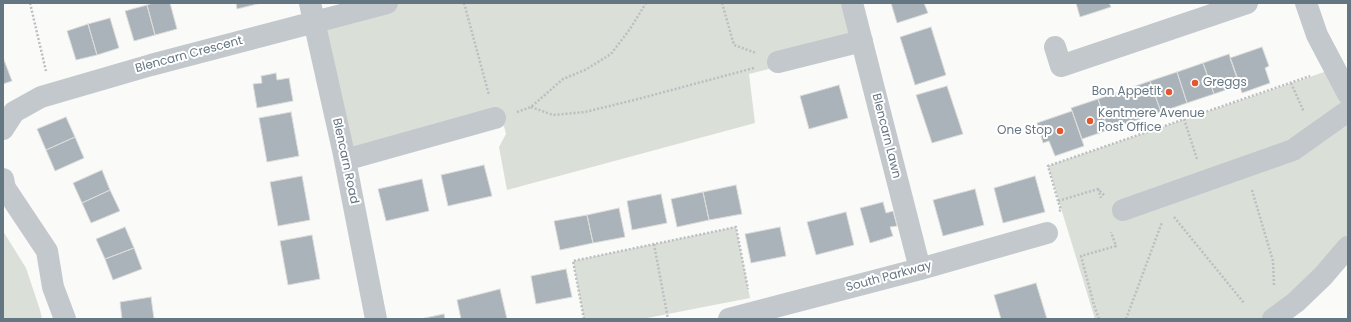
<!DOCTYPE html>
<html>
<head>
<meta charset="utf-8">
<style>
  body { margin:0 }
  #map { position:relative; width:1351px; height:322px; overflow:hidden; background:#fafaf8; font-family:Poppins,sans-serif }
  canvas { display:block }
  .frame { position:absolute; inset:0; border:4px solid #657683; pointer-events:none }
</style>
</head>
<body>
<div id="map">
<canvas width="1351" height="322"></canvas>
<div class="frame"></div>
</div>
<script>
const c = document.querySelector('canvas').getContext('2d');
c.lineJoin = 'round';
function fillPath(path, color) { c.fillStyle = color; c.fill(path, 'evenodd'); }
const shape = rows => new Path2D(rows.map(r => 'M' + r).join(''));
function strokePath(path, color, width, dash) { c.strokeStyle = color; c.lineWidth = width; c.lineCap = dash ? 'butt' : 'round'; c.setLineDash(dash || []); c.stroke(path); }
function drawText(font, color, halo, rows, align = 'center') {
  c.font = font + ' Poppins,sans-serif'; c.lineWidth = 4; c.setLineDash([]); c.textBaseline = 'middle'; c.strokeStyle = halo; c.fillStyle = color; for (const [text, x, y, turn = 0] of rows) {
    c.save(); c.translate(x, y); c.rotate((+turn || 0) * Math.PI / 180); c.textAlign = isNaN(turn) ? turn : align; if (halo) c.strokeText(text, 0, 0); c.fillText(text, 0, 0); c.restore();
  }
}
fillPath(shape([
  [387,3,852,3,863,45,749,74,755,123,507,190,499,147,506,134,504,126,347,168,315,22],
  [1333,69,1348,94,1348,247,1273,319,1095,319,1048,166],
  [736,227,750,298,642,319,584,319,573,261],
  [3,231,26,268,40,310,42,319,3,319]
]), '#dadfd7');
const building = shape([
  [153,3,170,3,177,29,155,35,147,5,153,3],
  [236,3,261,3,237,9,236,3],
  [891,3,924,3,928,13,897,23,891,3],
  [1076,3,1109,3,1111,7,1080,17,1076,3],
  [147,5,155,35,134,41,125,11,147,5],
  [110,18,119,48,97,55,88,24,110,18],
  [88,24,97,55,76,60,67,31,88,24],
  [931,27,946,75,915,85,900,37,931,27],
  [1262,47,1269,66,1265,68,1270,83,1242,93,1230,58,1262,47],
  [1229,54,1240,85,1214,94,1203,63,1229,54],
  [4,60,12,81,3,84,3,61,4,60],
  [1203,63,1214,94,1187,103,1177,72,1203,63],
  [1177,72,1187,103,1161,112,1150,81,1177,72],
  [276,73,277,80,289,78,293,101,257,108,253,84,262,83,261,76,276,73],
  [1150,81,1161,112,1108,130,1098,99,1150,81],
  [839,85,848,118,809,129,800,96,839,85],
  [947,86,963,134,932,143,916,95,947,86],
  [1098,99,1108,130,1082,139,1071,108,1098,99],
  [1072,111,1084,146,1055,156,1049,141,1043,143,1037,123,1072,111],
  [291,112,299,156,267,162,259,118,291,112],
  [66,117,75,137,46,150,37,129,66,117],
  [75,137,84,158,55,171,46,150,75,137],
  [484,165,492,196,448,206,441,175,484,165],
  [102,170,110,190,82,203,73,183,102,170],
  [302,176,310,220,278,226,270,182,302,176],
  [1035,176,1045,212,1003,223,994,188,1035,176],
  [422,179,429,211,386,221,378,189,422,179],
  [736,185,742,214,709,220,703,192,736,185],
  [975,189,984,225,943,236,933,200,975,189],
  [110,190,120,211,91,223,82,203,110,190],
  [703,192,709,220,677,227,671,199,703,192],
  [661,194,667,223,632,230,627,201,661,194],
  [883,202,886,213,893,211,897,226,890,227,893,236,870,243,860,208,883,202],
  [619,208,625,237,593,243,587,215,619,208],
  [846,212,854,245,816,255,807,222,846,212],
  [587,215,593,243,560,250,554,221,587,215],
  [125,227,134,248,105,259,96,239,125,227],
  [780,227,786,256,751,263,745,234,780,227],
  [312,235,320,279,288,285,280,241,312,235],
  [134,248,142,269,113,280,105,259,134,248],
  [566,269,572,297,536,304,531,276,566,269],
  [1036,283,1047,319,1001,319,994,295,1036,283],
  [500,289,507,319,461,319,457,300,500,289],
  [151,297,154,319,122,319,120,302,151,297],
  [444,314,445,319,420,319,444,314]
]);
fillPath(building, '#aab3b9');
strokePath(building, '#dcdcda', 1);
strokePath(shape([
  [30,3,46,71],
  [464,3,489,95],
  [722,3,734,45,756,53],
  [1291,83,1304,112],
  [531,107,553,115,585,112,638,99,754,68],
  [517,112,531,107,563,79,585,70,611,54,630,29,646,3],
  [1184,119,1197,159],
  [1098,189,1101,198],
  [1252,190,1273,261,1274,285],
  [1058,201,1048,166,1310,76],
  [1059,211,1061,210,1058,201,1098,189,1105,196],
  [1174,217,1244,303],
  [654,244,668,319],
  [584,319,573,261,736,227,748,289],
  [1099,319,1094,305,1081,256,1116,246,1111,232],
  [1126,319,1162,222]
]), '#bbbfc2', 2.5, [2, 2]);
strokePath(shape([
  [310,3,343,150,376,319],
  [852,3,920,269],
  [1306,3,1317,35,1348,94],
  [1055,47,1061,66,1247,3],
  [778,62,862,41],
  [3,129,14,112,41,97,151,65,387,3],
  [345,160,495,118],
  [3,179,5,188,47,251,53,287,65,319],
  [1123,210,1293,150,1348,111],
  [729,319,920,269,1047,233],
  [1273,319,1296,302,1323,276,1348,247]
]), '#c3c8cc', 22);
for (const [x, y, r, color] of [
  [1195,83,4,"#e4572e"],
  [1169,92,4,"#e4572e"],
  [1090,121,4,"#e4572e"],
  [1060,131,4,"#e4572e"]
]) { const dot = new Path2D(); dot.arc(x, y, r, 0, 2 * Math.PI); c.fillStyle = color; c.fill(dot); strokePath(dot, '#fff', 1.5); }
drawText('12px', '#657683', '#fff', [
  ["Blencarn Crescent",189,55,-15],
  ["Blencarn Lawn",886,136,76],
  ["Blencarn Road",345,161,78],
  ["South Parkway",889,277,-15]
]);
drawText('12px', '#657683', '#fff', [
  ["Greggs",1203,83],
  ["Bon Appetit",1161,92,"right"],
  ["Kentmere Avenue",1098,114],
  ["Post Office",1098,128],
  ["One Stop",1052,131,"right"]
], 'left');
</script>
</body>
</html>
